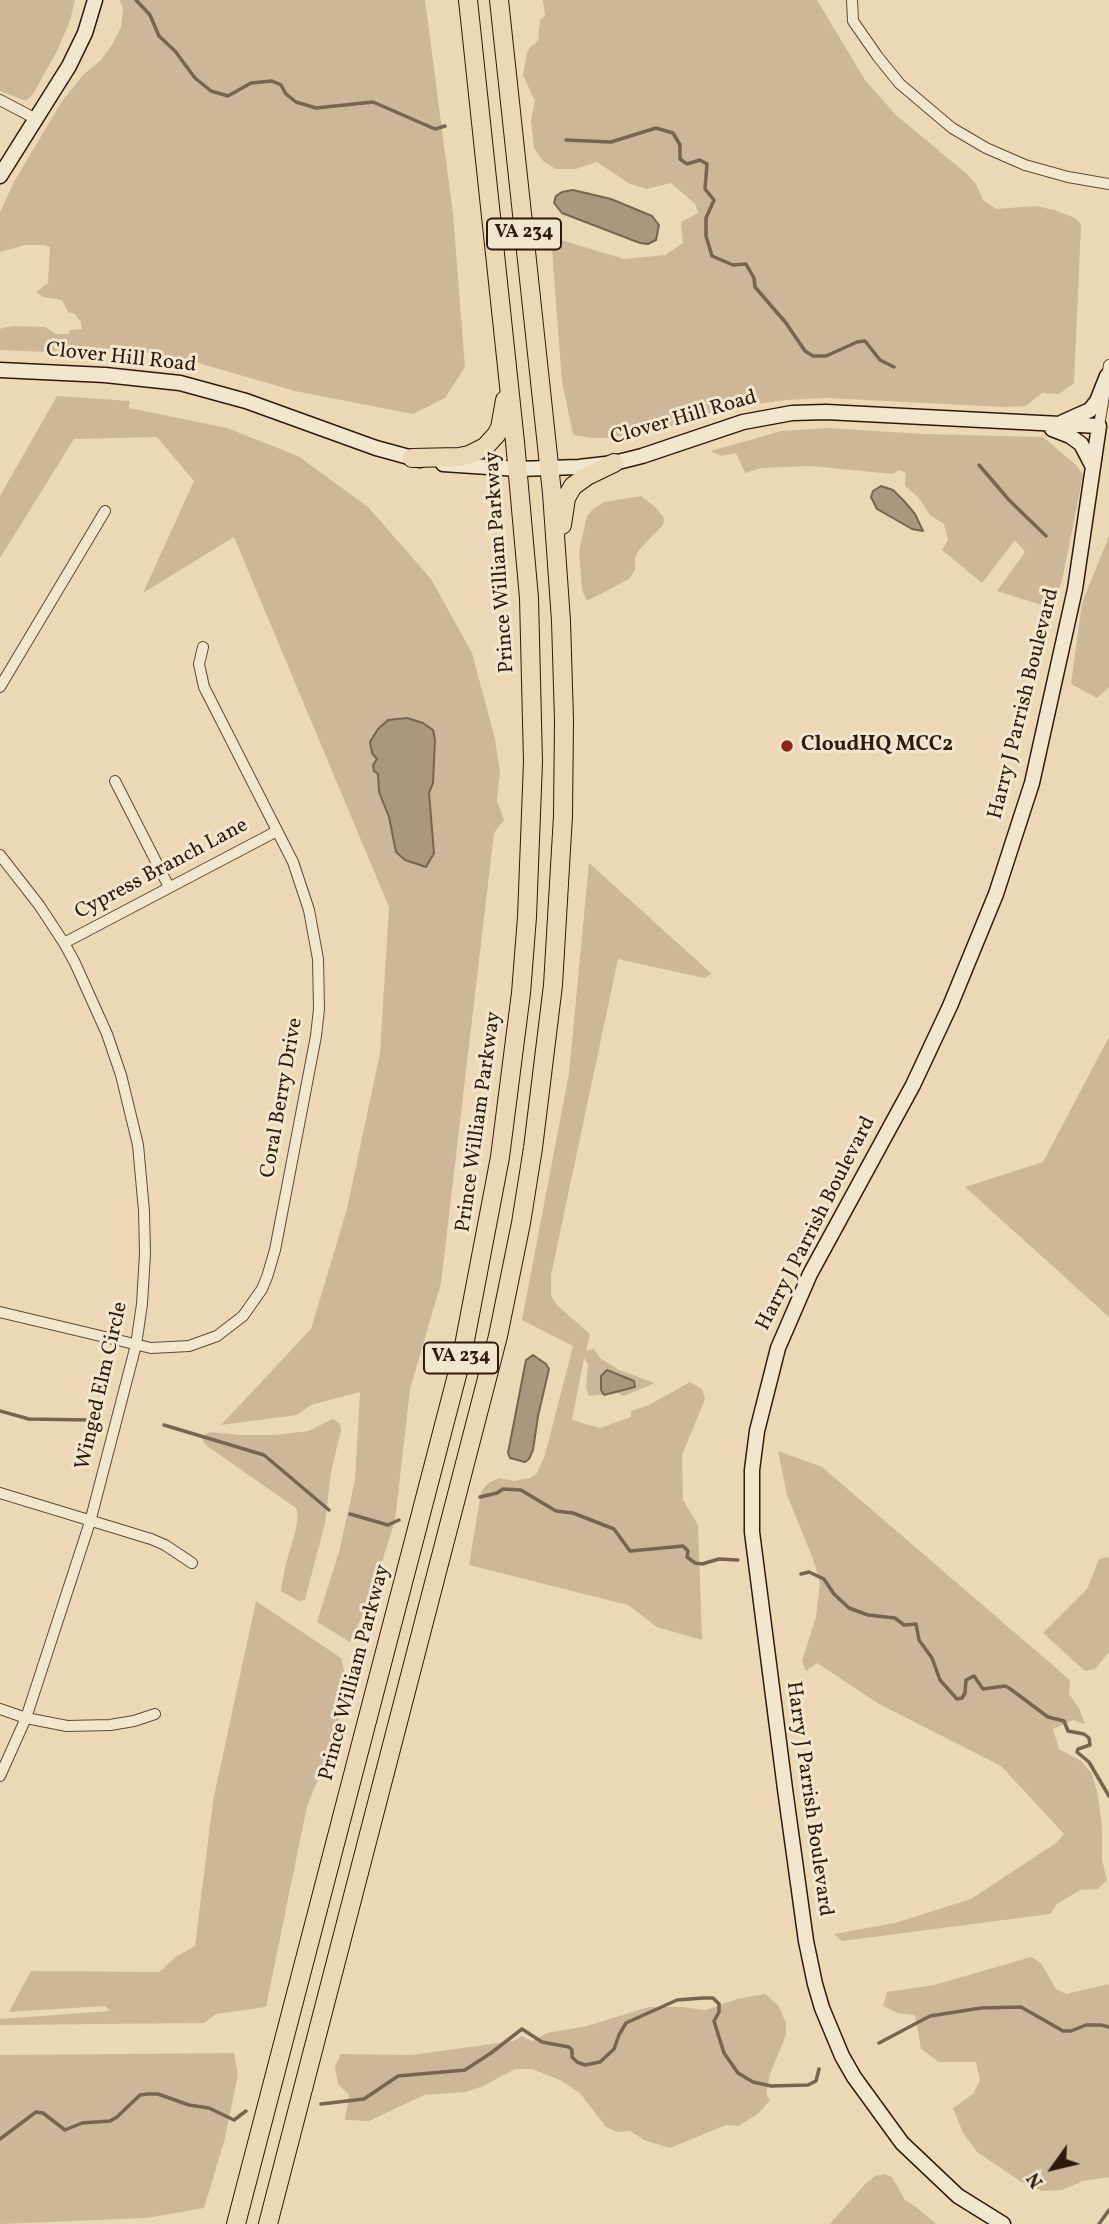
<!DOCTYPE html>
<html>
<head>
<meta charset="utf-8">
<style>
  body { margin:0 }
  #map { position:relative; width:1109px; height:2224px; overflow:hidden; background:#edd8b5; font-family:Vollkorn,serif }
  canvas { display:block }
  .north { position:absolute; left:1018px; top:2133px; width:70px; height:70px; -webkit-text-stroke:5px #f3e6cf; paint-order:stroke; rotate:236deg; font-size:19px; font-weight:700; line-height:28px; text-align:center; color:#2f180d }
  .north::after { content:''; display:block; margin:auto; width:24px; height:32px; background:#2f180d; clip-path:polygon(50% 0,100% 100%,50% 72%,0 100%) }
</style>
</head>
<body>
<div id="map">
<canvas width="1109" height="2224"></canvas>
<div class="north">N</div>
</div>
<script>
const c = document.querySelector('canvas').getContext('2d');
c.lineJoin = 'round';
function fillPath(path, color) { c.fillStyle = color; c.fill(path, 'evenodd'); }
const shape = rows => new Path2D(rows.map(r => 'M' + r).join(''));
function strokePath(path, color, width, dash) { c.strokeStyle = color; c.lineWidth = width; c.lineCap = dash ? 'butt' : 'round'; c.setLineDash(dash || []); c.stroke(path); }
function drawText(font, color, halo, rows, align = 'center') {
  c.font = font + ' Vollkorn,serif'; c.lineWidth = 6; c.setLineDash([]); c.textBaseline = 'middle'; c.strokeStyle = halo; c.fillStyle = color; for (const [text, x, y, turn = 0] of rows) {
    c.save(); c.translate(x, y); c.rotate((+turn || 0) * Math.PI / 180); c.textAlign = isNaN(turn) ? turn : align; if (halo) c.strokeText(text, 0, 0); c.fillText(text, 0, 0); c.restore();
  }
}
fillPath(shape([
  [0,0,75,0,70,21,58,49,33,94,26,101,0,91],
  [120,0,425,0,453,214,465,367,445,398,413,414,295,391,188,360,120,348,49,352,0,350,0,329,6,327,13,326,45,327,56,334,68,334,70,330,82,329,81,322,75,314,68,312,62,300,43,297,36,292,48,283,50,247,44,245,25,245,0,252,0,212,15,180,62,101,84,74,101,60,112,45,121,27,123,9],
  [543,0,817,0,865,80,896,115,967,174,976,184,983,200,996,209,1036,206,1054,210,1075,218,1081,224,1074,383,1059,394,1042,393,1026,406,1004,407,826,398,786,400,756,404,662,429,610,438,592,438,573,435,562,381,551,237,624,259,665,255,683,243,681,222,698,213,695,204,671,183,647,189,630,184,597,162,576,169,556,169,544,162,534,149,531,119,535,101,523,75,527,53,530,47,538,41,540,20,545,15],
  [57,396,130,401,129,408,227,428,298,456,368,507,431,579,472,653,495,739,500,772,497,801,504,820,494,833,441,1283,410,1389,395,1521,370,1599,350,1642,317,1622,339,1552,355,1480,360,1392,311,1405,297,1415,221,1425,311,1329,347,1209,380,1053,389,907,234,537,143,593,194,481,157,437,74,439,0,558,0,496],
  [828,428,923,434,1043,437,1077,466,1083,475,1062,581,1051,608,997,591,1025,552,1015,540,982,583,942,550,948,540,944,524,930,515,918,497,905,486,906,473,899,470,893,474,811,466,761,468,745,473,736,453,721,456,711,451,781,431],
  [641,496,655,507,664,518,663,525,639,550,635,558,635,570,629,579,587,601,582,590,579,551,587,516,593,509,604,502],
  [1109,536,1109,687,1097,698,1071,684,1082,603],
  [589,863,712,974,704,978,618,959,551,1275,551,1295,557,1305,590,1334,586,1351,594,1349,600,1358,619,1370,655,1383,624,1396,617,1393,589,1396,586,1388,588,1364,584,1358,572,1420,600,1428,631,1417,631,1411,649,1405,690,1382,702,1389,705,1399,682,1455,683,1500,698,1525,702,1640,657,1627,628,1605,469,1565,481,1492,487,1484,499,1478,514,1481,530,1478,537,1473,545,1455,573,1346,522,1320,569,1073],
  [1109,1037,1109,1317,965,1187,1043,1162],
  [333,1419,340,1424,341,1430,331,1472,325,1523,305,1600,299,1601,281,1591,285,1567,296,1529,298,1514,296,1508,207,1446,203,1441,202,1436,210,1432,240,1435,276,1435,308,1431],
  [778,1451,822,1467,1070,1680,1069,1694,1079,1708,1085,1724,1073,1720,1053,1729,1059,1749,1081,1761,1092,1774,1098,1795,1102,1827,1102,1860,1107,1880,1098,1889,1080,1890,1057,1904,1050,1914,842,1941,834,1934,895,1923,971,1899,1056,1843,1064,1834,1001,1766,879,1704,817,1663,806,1671,802,1661,816,1617,820,1583,813,1559,787,1495],
  [1109,1557,1109,1652,1095,1669,1085,1671,1043,1633,1087,1589,1099,1559],
  [256,1601,341,1658,348,1688,329,1754,307,1806,266,2007,216,2014,204,2023,0,2025,0,2019,110,2011,105,2006,9,2012,31,1971,159,1972,177,1956,195,1946,213,1801],
  [1031,1957,1041,1963,1056,1989,1066,1994,1109,1984,1109,2177,1083,2181,1062,2190,1042,2191,1020,2181,977,2152,963,2133,953,2108,973,2094,980,2080,976,2062,939,2062,921,2049,915,2015,898,2013,883,2006,887,1992,934,1985],
  [765,1994,778,2005,786,2023,786,2035,770,2074,766,2094,770,2100,759,2113,738,2126,726,2125,670,2148,644,2140,630,2131,617,2132,606,2127,580,2093,560,2080,532,2069,515,2069,483,2086,466,2092,424,2095,369,2121,345,2120,349,2095,338,2084,335,2066,341,2054,412,2055,513,2041,522,2036,532,2041,547,2033,587,2026,649,2007,682,2007,706,2010,737,1999],
  [234,2053,238,2075,224,2142,204,2208,147,2218,0,2224,0,2055],
  [885,2174,892,2177,905,2200,916,2207,936,2224,830,2224,865,2184,875,2176]
]), '#cdb798');
const water = shape([
  [573,190,611,199,652,216,659,225,656,240,648,244,640,243,562,213,554,203,556,196,562,192,573,190],
  [881,486,893,490,904,501,915,514,923,531,912,529,877,509,871,497,873,491,881,486],
  [407,718,423,723,433,730,435,740,433,783,429,793,434,853,426,867,405,860,396,852,389,817,379,792,378,774,374,771,373,765,377,759,372,753,370,742,378,729,388,720,407,718],
  [533,1355,546,1364,549,1369,538,1416,533,1450,529,1459,525,1462,510,1458,508,1453,526,1360,533,1355],
  [607,1370,634,1381,635,1387,604,1395,601,1390,601,1376,607,1370]
]);
fillPath(water, '#ac977c');
strokePath(water, '#7a6450', 2);
strokePath(shape([
  [136,0,150,15,159,36,175,51,195,78,211,91,228,96,251,83,272,81,281,85,286,94,296,102,316,108,373,102,435,129,445,126],
  [566,140,611,142,656,128,673,133,680,145,680,159,687,164,700,160,707,164,705,189,714,200,706,218,706,236,712,256,733,265,746,264,754,278,755,287,786,323,805,351,813,356,826,356,857,342,865,341,880,360,894,367],
  [979,465,1009,500,1046,536],
  [0,1411,29,1419,90,1420],
  [164,1425,264,1455,329,1510],
  [480,1497,497,1493,503,1489,521,1490,556,1511,573,1513,614,1529,630,1551,683,1546,688,1551,687,1557,695,1563,702,1564,719,1559,738,1560],
  [350,1514,388,1525,399,1520],
  [801,1574,809,1572,824,1579,834,1594,849,1608,868,1615,895,1618,904,1625,916,1624,919,1640,932,1658,940,1680,957,1699,962,1698,965,1693,966,1680,974,1676,983,1689,1005,1686,1009,1688,1048,1717,1064,1721,1068,1731,1084,1734,1089,1738,1090,1745,1078,1749,1077,1752,1089,1762,1109,1796],
  [879,2043,930,2016,981,2008,1021,2007,1063,2031,1071,2031,1086,2025,1101,2025,1109,2027],
  [321,2104,364,2099,398,2076,465,2070,491,2053,522,2029,542,2042,569,2047,572,2050,572,2057,577,2062,585,2065,600,2062,614,2049,619,2035,626,2023,677,2000,703,1998,713,1998,719,2004,719,2012,714,2021,724,2053,738,2073,753,2082,771,2086,808,2085,816,2081,819,2069],
  [0,2139,36,2112,43,2113,65,2130,82,2123,110,2121,117,2117,140,2095,148,2094,158,2094,189,2105,209,2108,234,2120,246,2111],
  [1099,2224,1109,2210]
]), '#7a6450', 3.5);
const street = shape([
  [852,0,853,21,878,57,900,84,952,128,986,148,1025,165,1068,177,1109,184],
  [0,100,36,119],
  [1099,426,1109,365],
  [0,687,105,511],
  [115,781,169,887],
  [0,855,39,905,64,943,75,963,107,1034,121,1075,138,1145,144,1211,145,1254,142,1304,136,1345,90,1522,26,1718,0,1776],
  [64,943,277,831],
  [0,1312,151,1348,189,1346,217,1336,243,1316,262,1289,267,1277,275,1250,316,1036,319,1009,318,959,309,910,293,862,204,687,199,664,203,647],
  [0,1493,151,1539,165,1545,192,1563],
  [0,1709,26,1718,67,1726,110,1725,134,1721,155,1714]
]);
const secondary = shape([
  [0,176,69,66,85,33,95,0],
  [0,370,105,375,180,383,246,401,376,448,420,460],
  [1063,422,1090,410,1097,401,1107,376],
  [1052,429,1070,436,1081,444,1092,465],
  [443,464,518,469,579,467,614,463,642,456,743,422,792,413,826,412,1099,426,1075,589,1032,783,996,894,950,1006,913,1085,810,1274,778,1348,757,1431,752,1470,752,1532,785,1789,806,1941,815,1984,822,2008,842,2056,854,2077,902,2143,958,2196,1003,2224]
]);
const highway = shape([
  [412,458,459,457,469,455,485,447,496,435,500,428,505,400],
  [562,525,566,498,573,486,587,476,614,463],
  [236,2224,462,1356,500,1157,521,993,527,917,533,762,529,598,515,442,468,0],
  [268,2224,498,1336,521,1223,533,1148,553,985,563,816,564,720,561,621,552,493,499,0]
]);
strokePath(street, '#5e4837', 12);
strokePath(secondary, '#2f180d', 17);
strokePath(highway, '#2f180d', 20);
strokePath(street, '#f3e6cf', 10);
strokePath(secondary, '#f3e6cf', 14);
strokePath(highway, '#edd8b5', 18);
for (const [x, y, r, color] of [
  [787,746,7,"#8f2418"]
]) { const dot = new Path2D(); dot.arc(x, y, r, 0, 2 * Math.PI); c.fillStyle = color; c.fill(dot); strokePath(dot, '#f3e6cf', 2.5); }
for (const [x, y, w] of [
  [524,234,74],
  [461,1358,74]
]) { const box = new Path2D(); box.roundRect(x - w / 2, y - 15.5, w, 31, 5); c.fillStyle = '#f3e6cf'; c.fill(box); strokePath(box, '#2f180d', 2); }
drawText('bold 19px', '#2f180d', null, [
  ["VA 234",524,234],
  ["VA 234",461,1358]
]);
drawText('21px', '#2f180d', '#f3e6cf', [
  ["Clover Hill Road",121,359,6],
  ["Clover Hill Road",684,419,-16],
  ["Prince William Parkway",501,562,-94],
  ["Harry J Parrish Boulevard",1025,704,-76],
  ["Cypress Branch Lane",162,870,-28],
  ["Coral Berry Drive",283,1098,-80],
  ["Prince William Parkway",480,1122,-82],
  ["Harry J Parrish Boulevard",817,1224,-63],
  ["Winged Elm Circle",103,1386,-77],
  ["Prince William Parkway",356,1673,-75],
  ["Harry J Parrish Boulevard",808,1799,82]
]);
drawText('bold 21px', '#2f180d', '#f3e6cf', [
  ["CloudHQ MCC2",801,746]
], 'left');
</script>
</body>
</html>
